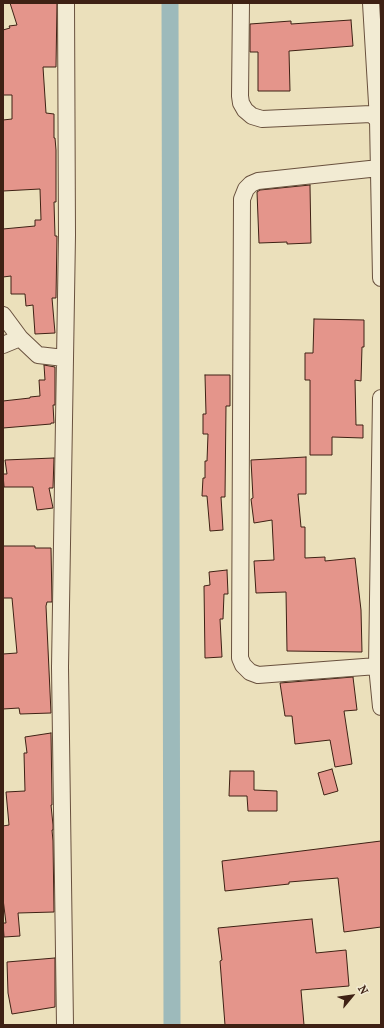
<!DOCTYPE html>
<html>
<head>
<meta charset="utf-8">
<style>
  body { margin:0 }
  #map { position:relative; width:384px; height:1028px; overflow:hidden; background:#ebe0bb; font-family:"IM FELL French Canon",serif }
  canvas { display:block }
  .frame { position:absolute; inset:0; border:4px solid #3e2114; pointer-events:none }
  .north { position:absolute; left:332px; top:976px; width:40px; height:40px; -webkit-text-stroke:3px #f2ebd3; paint-order:stroke; rotate:61deg; font-size:11px; font-weight:700; line-height:16px; text-align:center; color:#3e2114 }
  .north::after { content:''; display:block; margin:auto; width:14px; height:18px; background:#3e2114; clip-path:polygon(50% 0,100% 100%,50% 72%,0 100%) }
</style>
</head>
<body>
<div id="map">
<canvas width="384" height="1028"></canvas>
<div class="frame"></div>
<div class="north">N</div>
</div>
<script>
const c = document.querySelector('canvas').getContext('2d');
c.lineJoin = 'round';
const shape = rows => new Path2D(rows.map(r => 'M' + r).join(''));
function strokePath(path, color, width, dash) { c.strokeStyle = color; c.lineWidth = width; c.lineCap = dash ? 'butt' : 'round'; c.setLineDash(dash || []); c.stroke(path); }
function fillPath(path, color) { c.fillStyle = color; c.fill(path, 'evenodd'); }
strokePath(shape([
  [170,3,172,1025]
]), '#9dbabb', 17);
const building = shape([
  [10,3,57,3,56,67,43,67,46,113,54,114,54,138,55,138,56,150,56,202,54,202,55,236,57,236,56,298,52,298,55,333,35,334,33,305,26,306,25,294,11,294,11,276,3,277,3,229,35,226,35,220,41,220,40,189,3,191,3,120,12,119,12,95,3,95,3,30,10,28,9,26,17,25,10,3],
  [351,20,353,46,289,51,290,91,258,91,258,52,250,52,250,24,291,21,291,24,351,20],
  [310,185,311,243,287,244,287,242,259,243,257,192,260,190,310,185],
  [314,319,364,320,364,347,362,347,361,381,355,380,356,425,363,425,363,438,332,437,332,455,310,455,310,380,305,380,305,353,313,353,314,319],
  [44,365,55,367,55,405,53,405,54,423,51,423,51,424,3,428,3,401,30,398,30,397,40,396,39,380,45,380,44,365],
  [205,375,230,375,230,406,226,406,225,497,221,497,223,530,210,531,207,496,202,496,203,478,205,478,205,461,207,461,208,434,203,434,203,414,206,414,205,375],
  [306,457,306,494,298,494,301,527,305,527,305,558,325,557,325,561,355,558,361,610,362,652,287,651,286,592,256,593,254,561,274,560,272,520,254,523,251,499,253,498,251,460,306,457],
  [54,458,53,488,49,488,53,508,37,510,33,487,4,487,3,474,7,474,5,460,54,458],
  [3,546,35,546,35,548,51,548,52,602,47,602,46,606,51,713,20,714,19,708,3,709,3,654,17,653,12,598,3,598,3,546],
  [227,570,228,594,224,594,223,619,220,619,222,657,205,658,204,586,210,585,209,572,227,570],
  [353,677,357,710,344,711,352,764,335,767,330,740,295,744,292,716,285,716,280,683,353,677],
  [51,733,52,798,52,805,51,805,53,825,53,830,52,830,53,841,54,912,18,913,20,936,4,937,3,923,6,923,3,899,3,826,9,825,6,792,25,791,24,753,27,753,25,737,51,733],
  [332,769,338,791,324,795,318,773,332,769],
  [230,771,254,771,254,790,277,791,277,811,248,811,247,796,229,796,230,771],
  [381,841,381,927,344,932,338,878,289,882,289,884,225,891,222,861,381,841],
  [312,919,316,953,346,950,349,986,301,990,304,1025,225,1025,220,961,222,960,218,928,312,919],
  [55,958,55,1007,12,1014,8,993,7,962,55,958]
]);
fillPath(building, '#e4958b');
strokePath(building, '#3e2114', 1);
const minor = shape([
  [241,3,240,96,241,103,245,110,252,116,262,119,371,114,378,120,381,120],
  [371,3,378,120,381,278],
  [3,315,20,338,38,355,64,358],
  [3,345,20,338],
  [381,398,377,666,381,707],
  [377,666,258,675,250,672,243,665,240,658,242,199,246,189,251,184,258,181,379,168],
  [65,1025,60,667,67,235,66,3]
]);
strokePath(minor, '#69513e', 18);
strokePath(minor, '#f2ebd3', 16);
</script>
</body>
</html>
